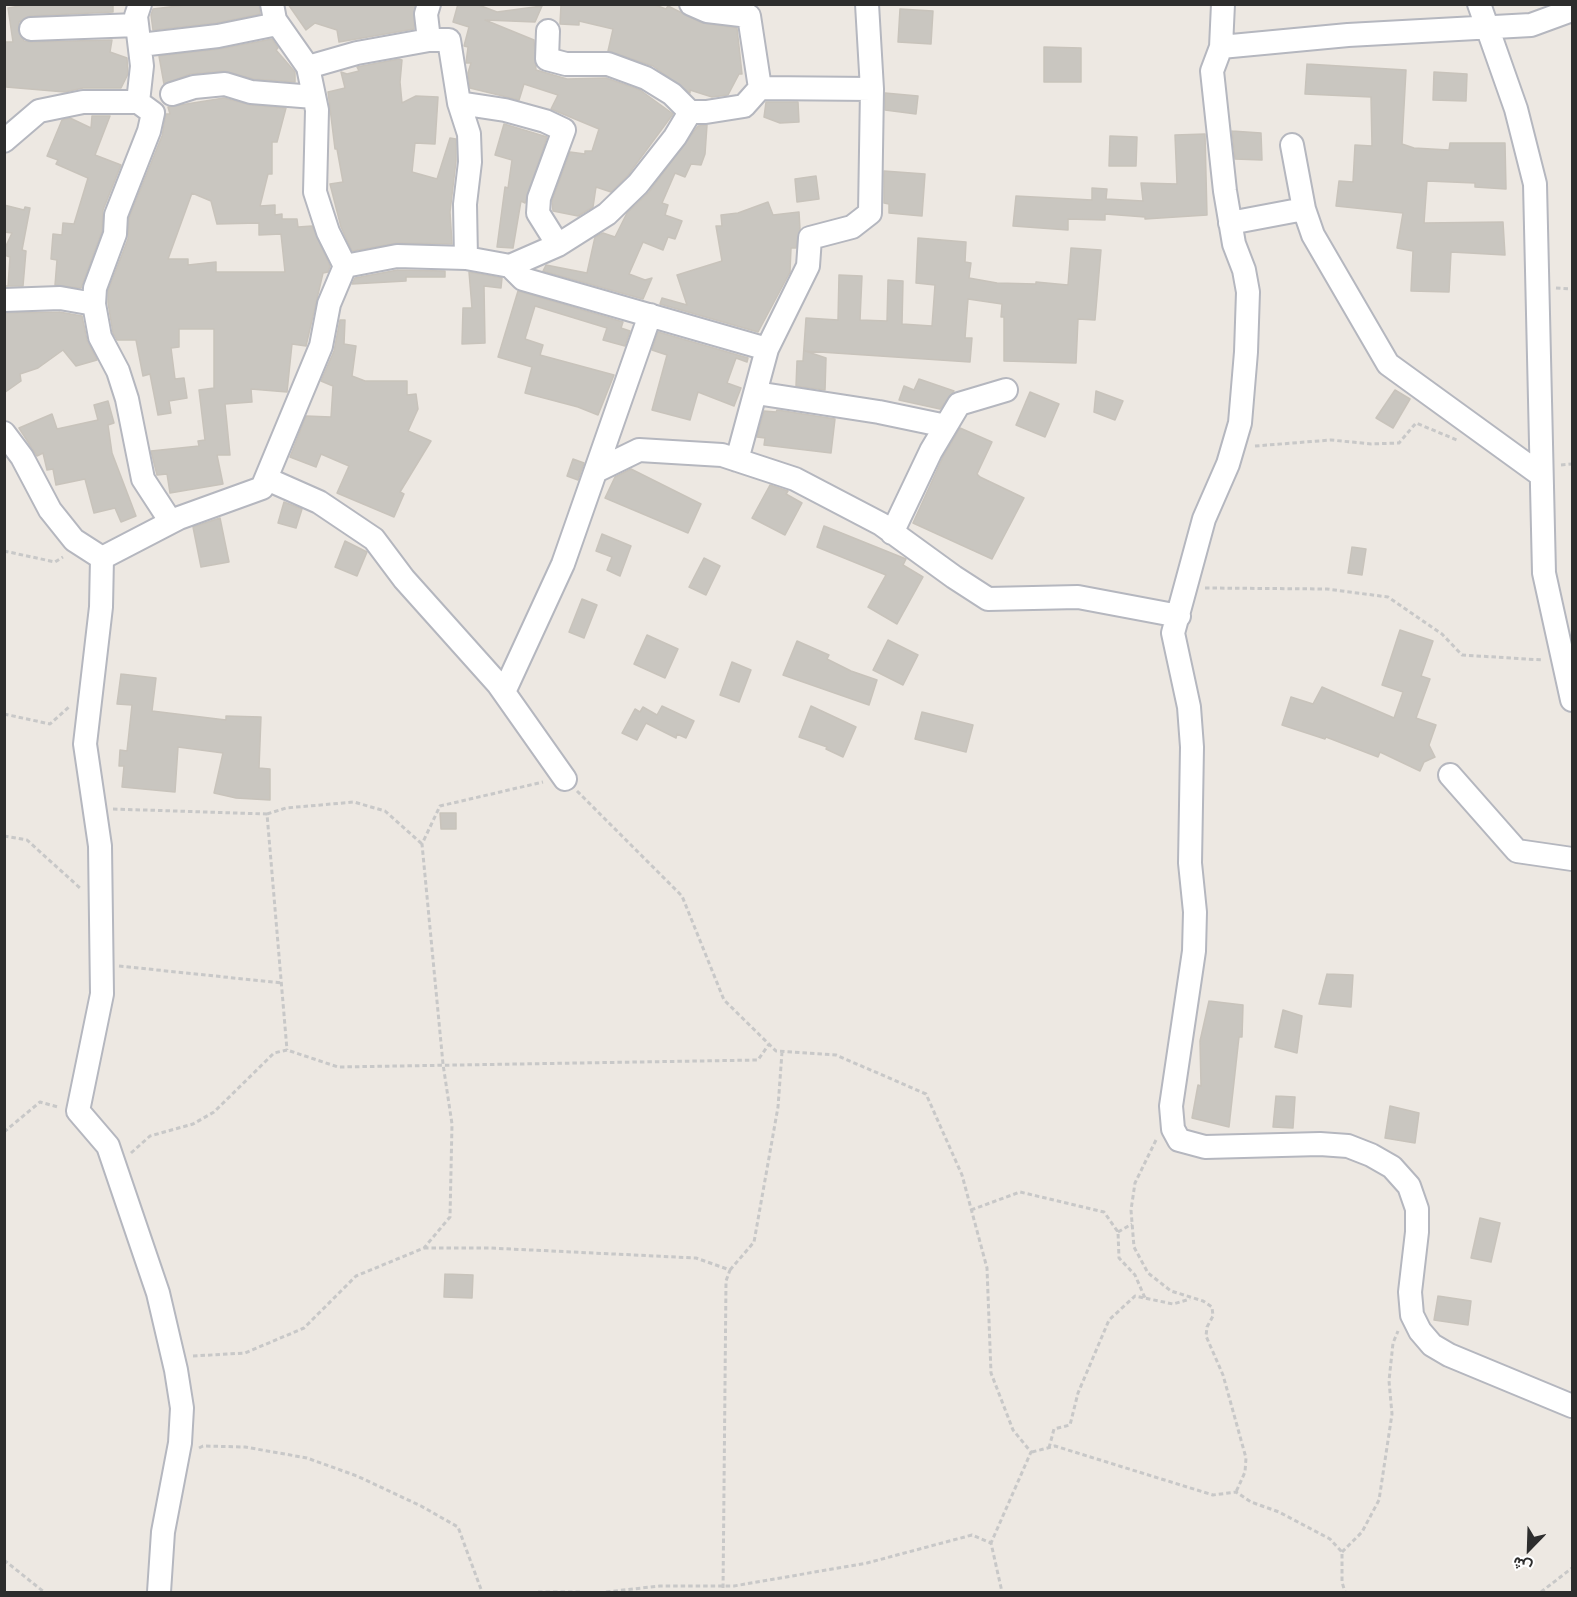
<!DOCTYPE html>
<html>
<head>
<meta charset="utf-8">
<style>
  body { margin:0 }
  #map { position:relative; width:1577px; height:1597px; overflow:hidden; background:#ede8e2; font-family:Inter,Vazirmatn,sans-serif }
  canvas { display:block }
  .frame { position:absolute; inset:0; border:6px solid #2d2d2d; pointer-events:none }
  .north { position:absolute; left:1499px; top:1519px; width:60px; height:60px; -webkit-text-stroke:4px #fff; paint-order:stroke; rotate:203deg; font-size:16px; font-weight:700; line-height:24px; text-align:center; color:#2d2d2d }
  .north::after { content:''; display:block; margin:auto; width:21px; height:27px; background:#2d2d2d; clip-path:polygon(50% 0,100% 100%,50% 72%,0 100%) }
</style>
</head>
<body>
<div id="map">
<canvas width="1577" height="1597"></canvas>
<div class="frame"></div>
<div class="north">ش</div>
</div>
<script>
const c = document.querySelector('canvas').getContext('2d');
c.lineJoin = 'round';
function fillPath(path, color) { c.fillStyle = color; c.fill(path, 'evenodd'); }
const shape = rows => new Path2D(rows.map(r => 'M' + r).join(''));
function strokePath(path, color, width, dash) { c.strokeStyle = color; c.lineWidth = width; c.lineCap = dash ? 'butt' : 'round'; c.setLineDash(dash || []); c.stroke(path); }
const building = shape([
  [31,4,113,4,113,12,30,16,19,22,18,30,24,41,31,42,112,40,110,52,127,58,128,74,121,88,83,88,65,92,6,87,4,42,13,42,8,8,31,4],
  [194,4,259,4,260,14,216,23,153,30,151,15,153,9,194,4],
  [288,4,415,4,414,29,339,42,337,30,315,23,306,30,288,4],
  [458,4,476,4,497,12,542,6,535,22,485,20,534,40,536,70,567,79,606,78,640,90,673,114,628,175,611,192,596,187,593,207,578,216,553,211,552,201,570,152,585,154,585,151,592,151,599,129,551,109,558,95,524,84,519,100,470,88,468,73,471,63,466,63,468,47,464,46,469,27,453,22,458,4],
  [586,4,652,4,666,9,668,6,702,23,737,28,742,74,739,74,728,95,712,97,690,90,690,93,653,66,608,51,613,29,579,21,579,25,560,24,561,5,586,4],
  [900,9,933,11,931,44,898,42,900,9],
  [272,39,278,48,276,50,295,72,295,82,254,79,224,71,190,74,164,84,159,56,220,49,272,39],
  [1044,47,1081,48,1081,82,1044,82,1044,47],
  [399,59,402,60,400,82,402,103,416,96,438,97,435,144,415,143,412,172,437,179,450,138,456,139,456,161,450,212,452,244,397,243,352,251,341,227,330,184,343,182,337,149,335,149,328,92,345,88,341,72,347,74,359,71,357,67,399,59],
  [1307,64,1406,70,1402,144,1414,148,1449,150,1450,143,1505,143,1506,189,1475,187,1475,183,1427,181,1424,223,1503,222,1505,255,1451,252,1449,292,1411,291,1413,251,1397,248,1403,213,1336,206,1339,181,1353,182,1355,145,1372,146,1371,97,1305,94,1307,64],
  [1434,72,1467,74,1466,101,1433,100,1434,72],
  [885,93,918,96,916,114,885,110,885,93],
  [224,98,250,105,286,108,277,142,272,142,272,174,268,174,260,206,275,205,275,215,282,214,282,219,297,219,298,227,312,226,330,266,328,272,323,273,306,346,292,344,287,392,251,389,252,402,225,404,230,455,217,455,223,484,170,493,167,474,157,475,151,451,199,446,198,441,205,440,199,390,214,388,214,329,179,329,179,347,171,348,175,379,184,378,187,398,169,401,171,413,158,415,150,374,143,376,136,340,117,340,113,333,108,303,108,291,128,239,129,218,162,136,166,114,170,114,168,107,224,98],
  [192,193,211,201,217,224,259,223,259,235,281,234,285,272,216,272,216,262,188,265,188,259,168,259,192,193],
  [766,102,798,102,799,122,780,123,764,117,766,102],
  [92,116,110,116,95,155,121,165,103,210,102,231,81,288,55,285,57,260,51,259,53,234,62,235,63,223,74,224,88,178,56,164,58,160,47,156,62,120,70,118,91,128,92,116],
  [504,124,547,137,525,203,521,201,513,248,497,247,505,187,508,188,512,160,495,155,504,124],
  [707,125,705,154,701,165,691,164,685,177,675,173,662,203,668,205,665,215,682,221,675,239,668,237,663,250,643,242,629,274,645,280,652,278,643,299,543,271,546,265,587,273,595,237,603,233,615,237,627,213,649,192,698,126,707,125],
  [1232,131,1261,133,1262,160,1235,159,1232,131],
  [1205,134,1207,215,1145,219,1145,217,1105,214,1105,220,1068,219,1068,230,1013,226,1016,196,1092,200,1092,188,1107,189,1106,199,1143,201,1141,183,1177,184,1175,135,1205,134],
  [1110,136,1137,137,1136,166,1109,166,1110,136],
  [884,171,925,174,922,216,889,213,889,204,884,203,884,171],
  [816,176,819,199,797,202,795,179,816,176],
  [768,202,773,215,799,212,800,229,796,248,791,248,790,272,758,332,660,304,662,298,687,305,677,275,722,261,716,226,722,226,721,215,738,213,768,202],
  [4,205,24,210,25,207,30,208,22,250,26,251,23,286,4,286,8,286,10,257,4,255,4,250,12,233,4,232,4,205],
  [918,238,966,242,965,262,971,263,969,278,997,283,1036,284,1036,282,1068,285,1071,248,1101,250,1095,320,1078,319,1076,363,1004,361,1004,317,1001,317,1002,304,968,299,965,338,972,338,970,362,805,351,826,358,825,390,796,386,797,361,803,361,806,318,838,320,839,275,862,276,860,320,887,321,888,280,903,281,902,324,932,326,935,285,916,283,918,238],
  [398,270,445,271,445,277,406,277,406,281,352,284,355,278,398,270],
  [469,272,502,278,501,288,484,286,485,343,462,344,463,308,472,308,469,272],
  [518,291,623,322,621,328,630,331,625,346,603,340,607,328,535,306,525,339,543,345,540,355,614,375,598,415,578,407,525,393,532,367,498,357,518,291],
  [59,312,82,316,87,340,97,360,76,366,63,350,38,368,20,374,21,381,4,393,4,313,59,312],
  [340,320,345,320,344,344,356,346,352,376,365,381,407,381,407,395,416,394,418,409,408,431,431,441,400,492,404,494,394,517,337,493,349,466,321,454,316,467,290,457,306,416,331,417,333,386,321,381,334,351,340,320],
  [658,332,748,358,747,362,736,358,727,383,741,388,734,406,698,392,690,420,652,410,667,355,652,350,658,332],
  [919,379,954,391,940,409,899,400,904,386,914,390,919,379],
  [1395,390,1410,399,1393,428,1376,418,1395,390],
  [1096,391,1123,401,1115,420,1094,412,1096,391],
  [1030,392,1059,404,1045,437,1016,425,1030,392],
  [108,401,114,423,108,425,112,453,136,516,121,522,115,508,94,513,85,479,56,485,53,469,47,470,43,453,37,456,19,428,52,414,57,429,98,420,94,405,108,401],
  [777,410,835,419,831,453,764,445,765,438,757,437,764,411,776,412,777,410],
  [960,428,992,442,977,474,980,477,1024,498,992,559,913,523,943,457,960,428],
  [573,459,584,463,578,480,567,476,573,459],
  [631,469,701,504,688,533,605,498,615,477,631,469],
  [770,485,788,491,786,494,802,503,785,535,752,518,770,485],
  [284,502,302,509,296,528,278,523,284,502],
  [220,518,229,562,201,567,193,527,220,518],
  [824,526,906,559,903,565,923,577,897,624,868,607,886,575,817,547,824,526],
  [602,534,631,546,620,576,607,570,612,557,596,551,602,534],
  [345,541,367,552,357,576,335,567,345,541],
  [1352,547,1366,549,1362,575,1348,573,1352,547],
  [704,558,720,566,706,595,689,587,704,558],
  [582,599,597,605,584,638,569,632,582,599],
  [1400,630,1433,641,1421,676,1430,679,1416,718,1436,725,1429,745,1435,757,1424,762,1420,771,1380,752,1378,757,1326,737,1325,739,1282,725,1291,697,1313,704,1322,687,1394,718,1403,692,1382,685,1400,630],
  [647,635,678,649,665,678,634,664,647,635],
  [888,640,918,655,903,685,873,670,888,640],
  [797,641,829,655,827,659,851,671,877,680,869,705,783,675,797,641],
  [732,662,751,670,739,702,720,695,732,662],
  [121,674,156,678,152,711,226,720,226,716,261,717,259,768,270,769,270,800,236,798,214,793,223,753,178,747,175,792,122,787,124,766,119,766,120,750,127,751,132,705,117,704,121,674],
  [662,706,694,721,686,738,677,734,676,738,646,723,637,740,622,733,635,709,640,712,643,707,657,715,662,706],
  [811,706,856,727,843,757,826,749,827,747,799,737,811,706],
  [922,712,973,725,966,752,915,739,922,712],
  [440,813,456,813,456,829,441,829,440,813],
  [1327,974,1353,975,1351,1007,1319,1004,1327,974],
  [1209,1001,1243,1005,1242,1037,1239,1037,1229,1127,1192,1118,1198,1085,1201,1086,1200,1041,1209,1001],
  [1283,1010,1302,1016,1297,1053,1275,1047,1283,1010],
  [1276,1096,1295,1097,1293,1128,1273,1127,1276,1096],
  [1390,1106,1419,1113,1415,1143,1385,1138,1390,1106],
  [1480,1218,1500,1223,1491,1262,1471,1258,1480,1218],
  [445,1274,473,1275,472,1298,444,1297,445,1274],
  [1438,1296,1471,1301,1468,1325,1434,1320,1438,1296]
]);
fillPath(building, '#c9c6c0');
strokePath(building, '#c8c3bb', 1.5);
const minor = shape([
  [691,4,707,11,749,16,760,88,872,89],
  [1223,4,1221,47,1212,71,1225,191,1234,244,1244,270,1248,292,1246,352,1240,423,1228,464,1204,519,1173,633,1189,707,1192,747,1190,863,1195,912,1194,951,1171,1106,1173,1129,1179,1140,1205,1147,1320,1144,1348,1146,1371,1155,1392,1167,1409,1186,1417,1209,1417,1232,1410,1292,1412,1315,1420,1331,1432,1345,1449,1355,1572,1406],
  [1479,4,1516,109,1535,184,1544,573,1572,700],
  [31,29,137,25],
  [548,31,547,59,566,64,608,64,646,78,672,94,690,112,706,112,744,106,760,88],
  [429,40,449,40,459,103,469,134,470,162,465,204,466,258],
  [140,45,218,36,277,24],
  [1221,47,1348,35,1531,25,1572,10],
  [308,67,357,53,429,40,426,14,429,4],
  [172,94,194,87,225,84,251,92,314,97],
  [138,102,153,113,149,131,116,215,115,234,95,288,94,304,100,337,118,371,127,399,143,479,171,522],
  [459,103,505,110,545,121,564,130,539,198,538,213,558,245],
  [4,141,39,111,83,102,138,102,142,66,136,16,140,4],
  [1292,145,1304,209,1313,235,1388,364,1541,475],
  [1230,223,1304,209],
  [345,266,397,256,466,258,510,266,558,245,607,214,638,184,675,137,690,112],
  [510,266,523,279,767,349],
  [4,300,60,298,94,304],
  [756,393,879,412,946,426],
  [4,433,22,457,50,510,74,540,102,558,101,607,85,744,100,846,102,994,78,1111,108,1146,158,1293,176,1370,182,1408,180,1443,163,1532,159,1592],
  [737,460,767,349,808,266,810,238,852,227,870,213,872,89,867,4],
  [596,471,639,450,722,455,795,479,881,524,954,577,988,599,1078,597,1179,616],
  [267,479,319,502,374,539,404,579,498,684,565,779],
  [892,533,931,451,959,404,1006,390],
  [102,558,179,518,262,488,321,346,329,304,345,266,328,232,315,192,317,110,308,67,275,20,272,4],
  [504,692,563,564,650,315],
  [1450,775,1517,851,1572,859]
]);
strokePath(minor, '#b5b7bf', 26);
strokePath(shape([
  [1556,288,1572,289],
  [1255,446,1331,440,1371,444,1399,443,1416,423,1457,440],
  [1561,465,1572,464],
  [4,551,55,562,63,557],
  [1205,588,1327,589,1388,597,1442,634,1462,655,1543,660],
  [4,714,50,724,70,706],
  [577,791,682,896,724,1000,776,1051,836,1055,926,1094,962,1175,987,1268,991,1373,1013,1430,1031,1452,991,1543],
  [113,809,267,814,287,1050],
  [267,814,286,808,354,802,385,811,422,844],
  [4,836,27,840,80,888],
  [119,966,282,983],
  [4,1132,40,1102,58,1107],
  [1156,1140,1135,1183,1131,1210,1134,1247,1148,1273,1171,1291,1203,1301,1212,1307,1213,1316,1207,1327,1206,1336,1223,1375,1246,1458,1245,1472,1236,1492],
  [131,1153,150,1136,193,1124,214,1112,274,1053,287,1050,338,1067,758,1060,769,1044],
  [971,1210,1020,1192,1104,1212,1118,1232,1119,1258,1135,1275,1145,1298],
  [1118,1232,1132,1224],
  [424,1248,490,1248,696,1258,730,1270,726,1281,723,1592],
  [730,1270,754,1242,778,1107,782,1052],
  [193,1356,245,1353,304,1328,356,1276,424,1248,450,1217,452,1124,443,1064,422,844,440,806,543,782],
  [199,1448,203,1446,245,1447,307,1458,357,1476,421,1506,458,1527,482,1592],
  [1049,1448,1054,1429,1070,1425,1078,1393,1109,1320,1135,1296,1173,1304,1190,1299],
  [1032,1452,1055,1446,1213,1495,1236,1492,1251,1502,1279,1512,1330,1539,1342,1552,1342,1582,1345,1592],
  [1342,1552,1362,1532,1379,1500,1392,1414,1389,1381,1393,1343,1398,1331],
  [4,1560,44,1592],
  [538,1592,582,1592],
  [606,1592,660,1586,734,1586,867,1563,972,1535,991,1543,1002,1592],
  [1541,1592,1572,1568]
]), '#c8c8c8', 3, [4.5, 3]);
strokePath(minor, '#fff', 22);
</script>
</body>
</html>
